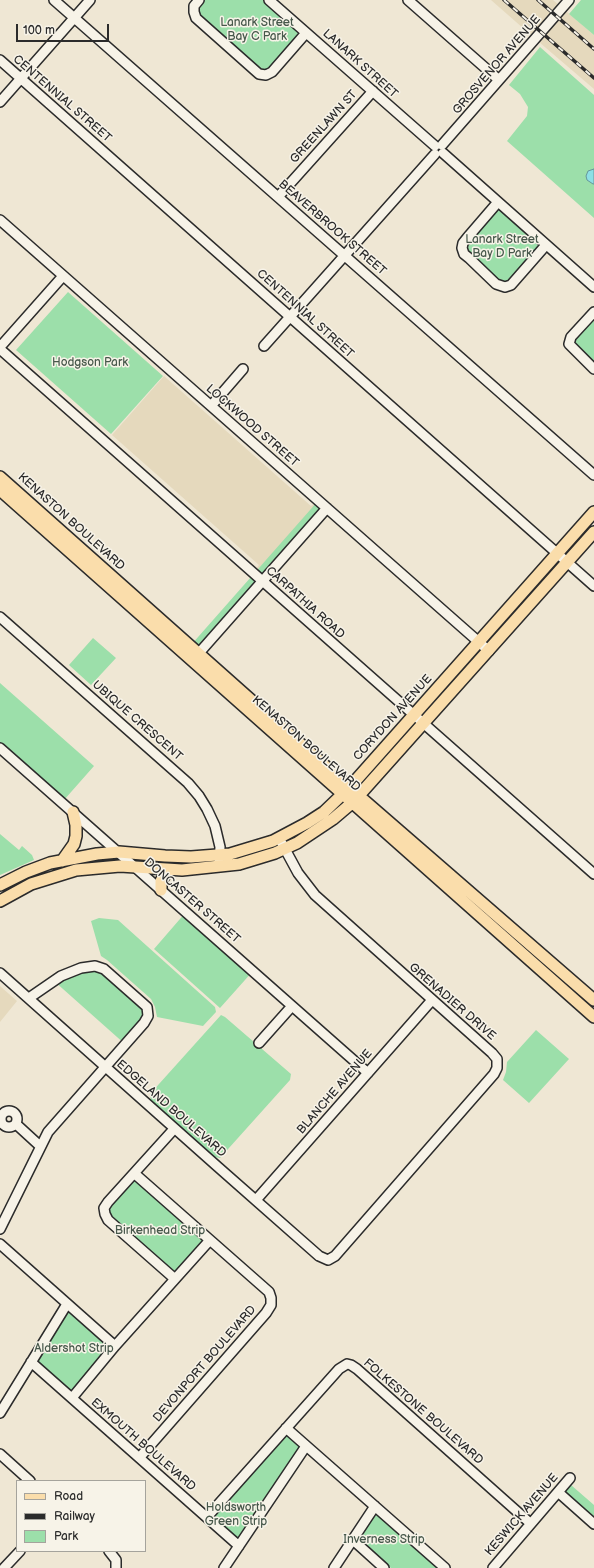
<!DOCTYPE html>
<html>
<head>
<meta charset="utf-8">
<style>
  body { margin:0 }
  #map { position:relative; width:594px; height:1568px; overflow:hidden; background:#efe7d4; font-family:"Balsamiq Sans",sans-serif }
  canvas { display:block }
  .legend { position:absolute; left:16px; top:1480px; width:130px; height:72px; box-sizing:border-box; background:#f7f3e8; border:1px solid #a5a39c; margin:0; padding:5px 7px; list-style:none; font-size:12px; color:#2b2b2b }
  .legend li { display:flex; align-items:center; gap:8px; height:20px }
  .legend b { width:20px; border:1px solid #a5a39c }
  .scale { position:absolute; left:16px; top:24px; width:93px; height:18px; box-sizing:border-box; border:2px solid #2b2b2b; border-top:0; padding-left:5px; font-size:12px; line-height:14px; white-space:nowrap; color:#2b2b2b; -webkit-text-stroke:3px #f7f3e8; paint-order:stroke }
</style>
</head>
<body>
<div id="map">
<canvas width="594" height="1568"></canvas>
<ul class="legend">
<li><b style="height:5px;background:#faddab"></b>Road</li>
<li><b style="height:5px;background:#2b2b2b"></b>Railway</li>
<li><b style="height:11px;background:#9cdfaa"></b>Park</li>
</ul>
<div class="scale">100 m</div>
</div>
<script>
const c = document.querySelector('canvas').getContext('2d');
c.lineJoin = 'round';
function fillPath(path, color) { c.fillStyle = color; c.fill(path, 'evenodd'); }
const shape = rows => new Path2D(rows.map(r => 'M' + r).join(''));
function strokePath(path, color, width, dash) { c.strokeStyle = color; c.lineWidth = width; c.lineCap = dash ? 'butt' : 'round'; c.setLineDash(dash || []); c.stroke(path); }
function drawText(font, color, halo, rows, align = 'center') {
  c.font = font + ' "Balsamiq Sans",sans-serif'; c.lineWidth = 3; c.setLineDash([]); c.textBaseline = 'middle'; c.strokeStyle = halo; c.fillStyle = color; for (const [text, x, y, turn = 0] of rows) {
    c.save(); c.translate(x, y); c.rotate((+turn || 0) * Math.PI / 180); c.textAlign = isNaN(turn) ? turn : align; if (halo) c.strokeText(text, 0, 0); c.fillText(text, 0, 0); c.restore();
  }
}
fillPath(shape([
  [491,0,553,0,559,5,532,36],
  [566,11,594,35,594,89,539,42],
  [164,376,311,506,318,501,327,508,253,573,259,565,112,435],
  [0,986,17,1001,0,1022]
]), '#e5d9bd');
fillPath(shape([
  [204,0,264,0,301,32,269,69,264,70,259,68,199,15,198,7],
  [581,0,594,0,594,35,569,14],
  [540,47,594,95,594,218,507,141,527,116,528,107,520,94,509,85],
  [498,202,546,245,505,287,469,258,463,243],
  [68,292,163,376,111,434,16,350],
  [594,312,594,369,573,348,571,337],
  [318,501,327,508,199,653,191,645],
  [93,638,116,658,91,685,69,665],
  [0,683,94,766,64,800,0,743],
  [0,834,19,850,22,846,32,855,34,860,0,875],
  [186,912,253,971,220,1008,154,949],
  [99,918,118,920,215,1007,216,1012,203,1026,157,1017,155,1007,151,999,107,960,101,956,91,921],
  [95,966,147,1007,148,1016,126,1045,54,981],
  [221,1015,225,1017,291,1074,290,1080,220,1158,215,1157,151,1101,150,1094],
  [536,1030,569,1059,529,1103,503,1080,506,1072,507,1062],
  [135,1174,210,1240,175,1279,108,1220,108,1202],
  [67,1304,115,1346,72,1398,31,1362],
  [286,1428,306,1446,239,1546,207,1517],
  [571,1485,594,1505,594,1519,567,1495,565,1490,566,1486],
  [379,1515,441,1568,391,1568,363,1543,361,1539,361,1535,371,1520,375,1516]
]), '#9cdfaa');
const water = shape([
  [594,169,594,184,593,184,587,180,586,176,588,171,594,169]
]);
fillPath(water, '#8ddfe5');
strokePath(water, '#66979b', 1);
const minor = shape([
  [54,0,594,475],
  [199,0,194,6,194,12,196,18,259,74,266,75,272,72,306,33],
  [269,0,435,146],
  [408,0,499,80],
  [0,60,594,586],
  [0,102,90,0],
  [442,145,569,0],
  [443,153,594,287],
  [278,197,373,91],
  [498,202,467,238,463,243,462,248,464,254,469,258,496,284,505,287,511,285,546,245],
  [0,220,489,651],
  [594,312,571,337,569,344,594,369],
  [264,346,435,154],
  [0,347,63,276],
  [0,349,594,874],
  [211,406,243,369],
  [0,617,188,783,199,796,207,809,215,826,220,847,219,866],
  [199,653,327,508],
  [0,748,368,1073],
  [0,973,218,1167,319,1256,328,1260,335,1256,494,1074,497,1068,497,1059,492,1053,315,895,298,873,279,838],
  [259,1043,292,1006],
  '1 1119a8 8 0 1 1 16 0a8 8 0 1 1-16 0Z',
  [16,1124,40,1146],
  [174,1129,108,1202,104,1208,105,1214,108,1220,175,1279],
  [135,1174,269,1292,271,1298,271,1305,266,1313,140,1457],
  [256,1200,432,1000],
  [0,1229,48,1132,144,1023,148,1016,147,1007,104,969,95,966,81,968,61,976,29,998],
  [0,1244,115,1346],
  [31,1362,239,1546],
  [72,1398,115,1346,210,1240],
  [0,1413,67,1304],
  [286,1428,445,1568],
  [0,1454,30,1481],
  [558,1492,594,1524],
  [207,1517,339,1369,347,1364,351,1365,357,1369,530,1523],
  [353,1540,384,1568],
  [109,1551,116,1560,116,1568],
  [4,1568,20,1551],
  [224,1568,306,1446],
  [334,1568,375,1506],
  [493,1568,570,1478]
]);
const major = shape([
  [0,477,359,796,594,1000],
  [0,490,594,1017],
  [62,861,74,844,76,836,76,825,73,812],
  [0,885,26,872,50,863,97,854,119,852,165,856,191,857,230,854,273,841,307,823,324,812,349,788,594,512],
  [161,890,161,881,168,870],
  [0,901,31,884,76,870,120,866,182,870,239,864,275,853,297,843,333,819,353,802,594,532]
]);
strokePath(minor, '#2b2b2b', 12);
strokePath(major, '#2b2b2b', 14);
strokePath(minor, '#f7f3e8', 9);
strokePath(major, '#faddab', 11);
const rail = shape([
  [504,0,594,78],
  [538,0,594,49]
]);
strokePath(rail, '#2b2b2b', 3.5);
strokePath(rail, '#f7f3e8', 2, [6]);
drawText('12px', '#47584b', '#f7f3e8', [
  ["Lanark Street",257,23],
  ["Bay C Park",257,37],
  ["Lanark Street",502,240],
  ["Bay D Park",502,254],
  ["Hodgson Park",90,363],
  ["Birkenhead Strip",160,1231],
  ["Aldershot Strip",74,1349],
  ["Holdsworth",236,1508],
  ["Green Strip",236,1522],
  ["Inverness Strip",384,1540]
]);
drawText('12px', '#2b2b2b', '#f7f3e8', [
  ["LANARK STREET",360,64,42],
  ["GROSVENOR AVENUE",497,65,-49],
  ["CENTENNIAL STREET",62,99,41],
  ["GREENLAWN ST",324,127,-48],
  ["BEAVERBROOK STREET",332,228,41],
  ["CENTENNIAL STREET",305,314,42],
  ["LOCKWOOD STREET",252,426,41],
  ["KENASTON BOULEVARD",71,522,42],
  ["CARPATHIA ROAD",305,603,42],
  ["CORYDON AVENUE",393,718,-48],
  ["UBIQUE CRESCENT",137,721,41],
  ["KENASTON BOULEVARD",306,744,41],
  ["DONCASTER STREET",192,901,41],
  ["GRENADIER DRIVE",452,1002,41],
  ["BLANCHE AVENUE",335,1092,-49],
  ["EDGELAND BOULEVARD",171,1109,41],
  ["DEVONPORT BOULEVARD",205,1364,-49],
  ["FOLKESTONE BOULEVARD",423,1412,41],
  ["EXMOUTH BOULEVARD",143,1445,41],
  ["KESWICK AVENUE",522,1515,-49]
]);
</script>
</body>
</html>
